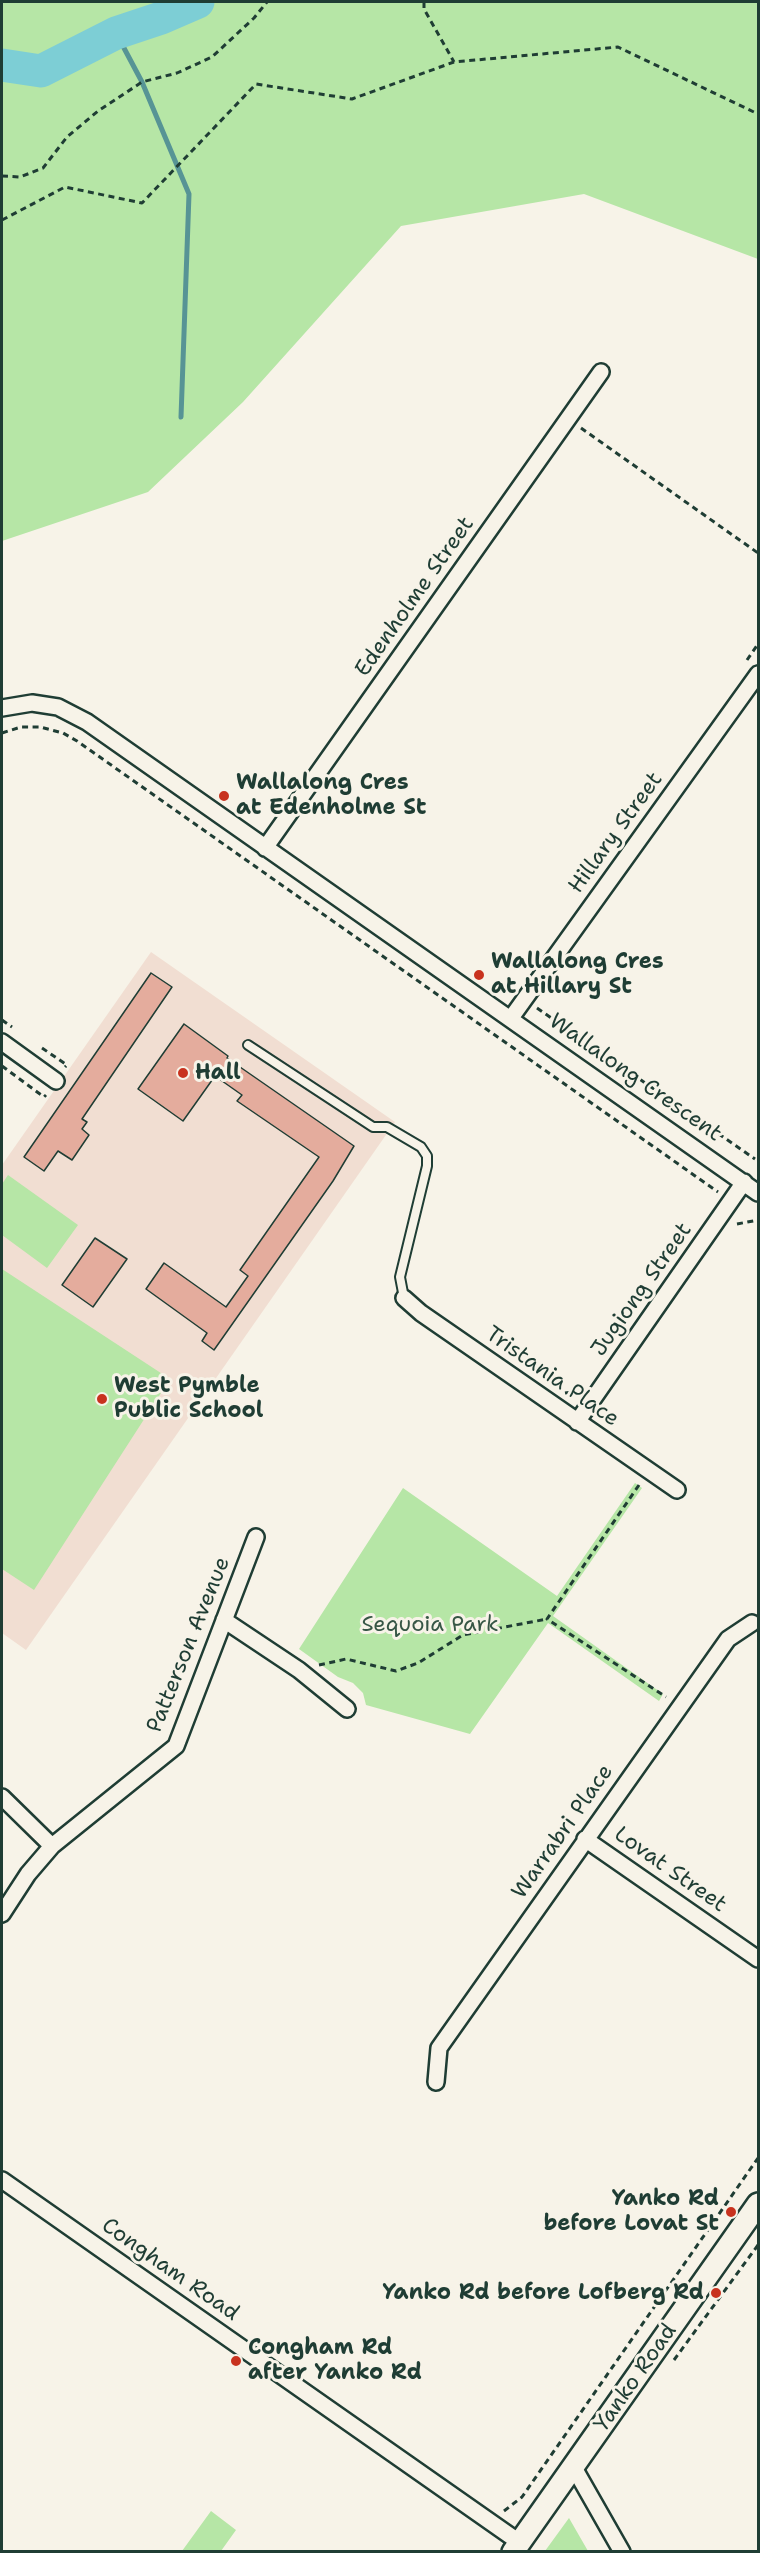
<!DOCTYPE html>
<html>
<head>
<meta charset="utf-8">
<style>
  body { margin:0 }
  #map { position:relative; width:760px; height:2553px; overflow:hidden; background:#f7f3e8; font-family:"Shantell Sans",sans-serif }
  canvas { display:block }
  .frame { position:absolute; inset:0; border:3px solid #1f3d34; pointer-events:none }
</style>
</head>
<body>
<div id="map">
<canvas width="760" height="2553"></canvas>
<div class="frame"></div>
</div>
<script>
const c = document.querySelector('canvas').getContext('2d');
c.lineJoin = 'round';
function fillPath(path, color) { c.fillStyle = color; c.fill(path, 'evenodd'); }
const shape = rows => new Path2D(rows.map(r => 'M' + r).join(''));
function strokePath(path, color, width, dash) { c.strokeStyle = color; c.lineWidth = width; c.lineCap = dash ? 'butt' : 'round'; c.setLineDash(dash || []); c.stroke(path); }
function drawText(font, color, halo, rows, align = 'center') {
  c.font = font + ' "Shantell Sans",sans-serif'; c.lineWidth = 6; c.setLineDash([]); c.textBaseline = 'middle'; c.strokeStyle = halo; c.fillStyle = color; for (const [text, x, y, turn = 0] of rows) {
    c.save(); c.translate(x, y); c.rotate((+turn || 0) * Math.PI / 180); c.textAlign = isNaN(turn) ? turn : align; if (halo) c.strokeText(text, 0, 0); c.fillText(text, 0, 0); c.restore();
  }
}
fillPath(shape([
  [151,952,395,1122,26,1650,2,1633,2,1165]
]), '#f1ded2');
fillPath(shape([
  [2,2,758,2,758,259,584,194,401,226,243,402,148,492,2,541],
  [8,1175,78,1225,47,1268,2,1235,2,1184],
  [2,1269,170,1379,34,1590,2,1569],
  [635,1483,642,1488,553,1616,663,1694,659,1701,548,1623,470,1734,366,1705,363,1693,353,1683,338,1677,299,1649,403,1488,557,1596],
  [211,2511,236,2530,221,2551,182,2551],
  [569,2518,588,2551,545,2551]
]), '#b6e6a6');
strokePath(shape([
  [116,33,142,82,189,194,181,417]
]), '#579495', 5);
strokePath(shape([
  [2,65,41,71,116,33,161,18,198,2]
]), '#7dced5', 33);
const building = shape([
  [151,973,172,987,82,1119,87,1122,82,1129,89,1135,72,1160,58,1151,44,1171,24,1157,151,973],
  [184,1024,228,1056,227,1058,354,1146,333,1181,214,1350,202,1341,207,1333,146,1289,164,1263,226,1307,248,1276,240,1270,319,1157,237,1101,242,1095,215,1076,183,1121,138,1089,184,1024],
  [95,1238,127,1259,93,1307,62,1285,95,1238]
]);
fillPath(building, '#e4ac9d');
strokePath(building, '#1f3d34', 1.5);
const lane = shape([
  [248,1045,373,1127,387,1127,421,1147,427,1156,427,1166,400,1277,404,1298]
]);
const street = shape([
  [2,708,32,703,58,707,87,722,758,1193],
  [265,848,601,372],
  [511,1018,758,674],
  [2,1042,56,1081],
  [404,1298,421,1313,677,1490],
  [577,1422,744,1182],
  [224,1620,299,1670,347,1709],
  [2,1797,52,1846],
  [585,1839,758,1959],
  [2,1914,28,1874,52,1846,176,1746,256,1537],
  [436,2082,439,2048,728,1639,752,1623],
  [2,2180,519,2542],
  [573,2466,622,2552]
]);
const secondary = shape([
  [513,2552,758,2204]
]);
strokePath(lane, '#1f3d34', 12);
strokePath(street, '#1f3d34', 20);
strokePath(secondary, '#1f3d34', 26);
strokePath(shape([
  [424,2,424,9,454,62],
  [2,176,20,177,43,168,67,137,98,111,142,82,177,73,212,57,254,18,267,2],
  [2,220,65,187,142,203,256,84,352,99,454,62,618,47,758,114],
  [581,428,758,553],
  [747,660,758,644],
  [2,733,21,727,40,727,63,733,77,741,718,1192],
  [537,1008,755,1159],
  [2,1020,12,1027],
  [42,1048,67,1065,65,1067],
  [2,1066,44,1097,46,1095],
  [737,1224,758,1220],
  [565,1393,572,1392,580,1386],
  [639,1485,547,1619,666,1697],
  [319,1665,346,1659,396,1671,418,1663,463,1635,547,1619],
  [674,2360,758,2245],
  [504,2511,522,2497,758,2158]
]), '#1f3d34', 3, [6, 4.5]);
strokePath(lane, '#f7f3e8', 8);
strokePath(street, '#f7f3e8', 15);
strokePath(secondary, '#f7f3e8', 21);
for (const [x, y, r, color] of [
  [224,796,6,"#c8321e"],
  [479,975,6,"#c8321e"],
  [183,1073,6,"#c8321e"],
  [102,1399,6,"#c8321e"],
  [731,2212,6,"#c8321e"],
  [716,2293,6,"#c8321e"],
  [236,2361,6,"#c8321e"]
]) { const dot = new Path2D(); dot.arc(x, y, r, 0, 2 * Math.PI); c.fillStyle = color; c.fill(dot); strokePath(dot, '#f7f3e8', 2); }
drawText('22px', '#1f3d34', '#f7f3e8', [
  ["Edenholme Street",415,597,-55],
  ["Hillary Street",616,833,-54],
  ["Wallalong Crescent",635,1078,35],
  ["Jugiong Street",642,1290,-55],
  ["Tristania Place",552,1377,35],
  ["Patterson Avenue",189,1645,-68],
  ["Warrabri Place",563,1832,-55],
  ["Lovat Street",670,1870,35],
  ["Congham Road",170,2270,35],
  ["Yanko Road",636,2378,-55]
]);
drawText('bold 22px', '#1f3d34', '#f7f3e8', [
  ["Wallalong Cres",236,783],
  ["at Edenholme St",236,808],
  ["Wallalong Cres",491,962],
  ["at Hillary St",491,987],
  ["Hall",195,1073],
  ["West Pymble",114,1386],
  ["Public School",114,1411],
  ["Yanko Rd",719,2199,"right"],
  ["before Lovat St",719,2224,"right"],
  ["Yanko Rd before Lofberg Rd",704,2293,"right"],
  ["Congham Rd",248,2348],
  ["after Yanko Rd",248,2373]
], 'left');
drawText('22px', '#365645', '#f7f3e8', [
  ["Sequoia Park",430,1625]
]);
</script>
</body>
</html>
